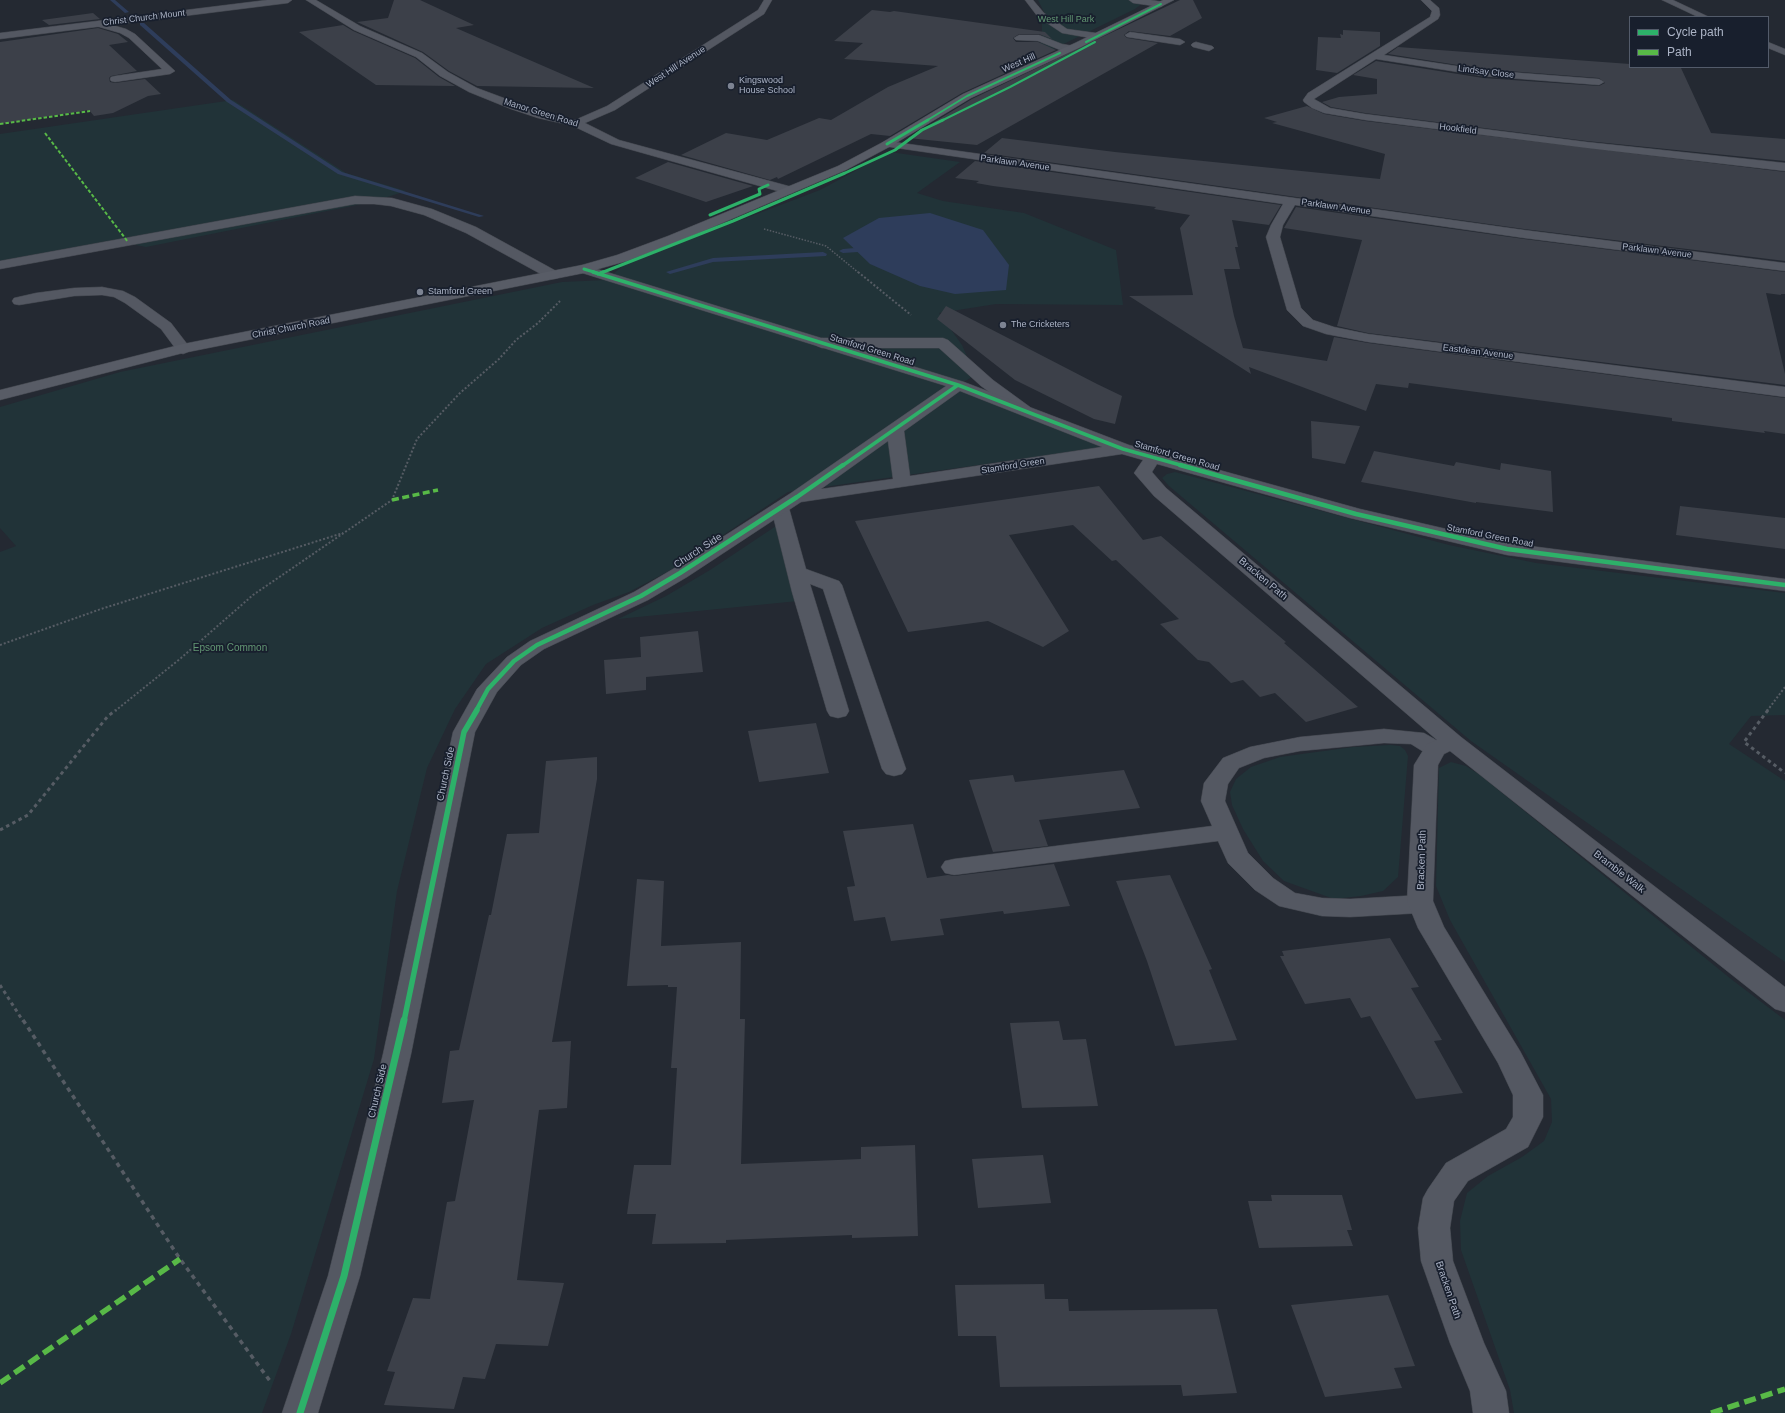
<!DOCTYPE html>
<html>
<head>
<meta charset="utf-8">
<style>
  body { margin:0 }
  #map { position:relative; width:1785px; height:1413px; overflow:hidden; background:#242932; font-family:Helvetica,sans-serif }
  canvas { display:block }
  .legend { position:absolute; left:1629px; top:16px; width:140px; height:52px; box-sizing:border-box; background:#181f2d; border:1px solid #535b6a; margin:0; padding:5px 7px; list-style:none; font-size:12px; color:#acb4c6 }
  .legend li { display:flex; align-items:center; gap:8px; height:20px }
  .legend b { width:20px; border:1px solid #535b6a }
</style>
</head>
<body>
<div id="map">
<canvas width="1785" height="1413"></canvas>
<ul class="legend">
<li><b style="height:5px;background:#2db169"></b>Cycle path</li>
<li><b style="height:5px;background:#58b947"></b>Path</li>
</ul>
</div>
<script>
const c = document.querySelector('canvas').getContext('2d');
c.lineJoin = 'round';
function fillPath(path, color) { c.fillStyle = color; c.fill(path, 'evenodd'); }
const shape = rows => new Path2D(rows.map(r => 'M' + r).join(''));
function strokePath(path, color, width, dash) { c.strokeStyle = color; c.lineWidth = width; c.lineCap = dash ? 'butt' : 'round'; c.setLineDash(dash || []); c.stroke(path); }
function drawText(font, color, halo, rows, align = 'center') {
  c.font = font + ' Helvetica,sans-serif'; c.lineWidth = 3.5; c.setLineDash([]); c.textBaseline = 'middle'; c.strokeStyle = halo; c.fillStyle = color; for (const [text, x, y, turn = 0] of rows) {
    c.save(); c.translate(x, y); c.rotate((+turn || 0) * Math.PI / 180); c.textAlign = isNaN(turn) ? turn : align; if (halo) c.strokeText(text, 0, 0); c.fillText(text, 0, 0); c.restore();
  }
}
fillPath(shape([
  [1038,0,1147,0,1135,9,1037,57,1030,56,1042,41,1042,21,1046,16],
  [233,100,346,173,406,191,372,202,146,247,126,243,0,266,0,134],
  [890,152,960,162,917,193,943,201,1024,213,1116,250,1123,305,996,304,939,313,962,345,975,375,959,385,1105,447,788,492,669,571,629,592,593,605,542,628,486,664,455,709,427,768,397,891,374,1059,291,1334,262,1413,0,1413,0,552,16,546,0,528,0,407,120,372,562,282,606,280,625,264,820,190],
  [1175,472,1449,545,1536,563,1785,593,1785,715,1751,716,1729,744,1785,781,1785,962,1471,741,1169,486,1162,478,1167,474],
  [779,524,798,601,618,619,666,596,710,570],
  [1390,745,1400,746,1405,750,1408,756,1398,877,1383,891,1361,896,1334,899,1284,881,1263,861,1243,829,1232,805,1230,792,1236,779,1251,767,1280,757,1353,747],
  [1451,762,1466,766,1480,775,1731,979,1785,1020,1785,1413,1514,1413,1510,1390,1461,1250,1460,1221,1467,1193,1488,1176,1522,1157,1544,1141,1552,1122,1551,1099,1450,920,1436,886,1439,768]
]), '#213338');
fillPath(shape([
  [930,213,983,230,1009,265,1006,290,955,294,920,286,870,264,843,238,879,218]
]), '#2e3d5b');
fillPath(shape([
  [110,0,115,0,129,12,125,13,110,0],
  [140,23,144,23,231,100,342,172,484,216,479,217,338,174,227,102,140,25,140,23],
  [855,248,858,248,858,252,843,253,839,251,843,249,855,248],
  [823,252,827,254,826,256,713,262,670,274,666,272,713,258,823,252]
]), '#2e3d5b');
fillPath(shape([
  [394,0,420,0,474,25,456,28,594,88,477,86,449,71,423,52,357,22,388,18],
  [1180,0,1193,0,1202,18,1170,36,1129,31,1124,35,1127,38,1158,43,977,145,908,138,972,99],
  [872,10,890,12,894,11,1045,32,1052,39,1039,34,1019,34,1013,38,1016,42,1038,42,1056,50,962,93,890,136,871,134,778,179,777,177,770,180,681,155,726,133,767,140,819,118,831,120,888,87,938,66,844,59,863,43,834,41],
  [93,13,100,19,49,25,42,20],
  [343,25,353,31,415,58,439,77,455,86,376,85,299,32],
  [98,28,118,34,128,42,109,45,137,71,111,76,109,78,110,82,115,83,145,79,161,94,148,96,113,113,94,116,89,110,0,124,0,42],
  [1343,30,1380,32,1380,46,1337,73,1316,70,1318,37,1341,38,1340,34,1343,35],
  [1398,47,1630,64,1630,67,1681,68,1711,133,1785,139,1785,161,1587,141,1365,113,1331,107,1322,102,1339,97,1377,94,1377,79,1353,75,1376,61,1483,78,1599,86,1605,83,1599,78,1483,69,1388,54],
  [1307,106,1324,114,1365,121,1785,172,1785,261,1524,229,984,153,1002,138,1115,152,1380,179,1385,154,1272,123,1277,122,1264,118],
  [975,161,1281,205,1269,225,1232,220,1238,247,1235,247,1240,269,1224,269,1234,316,1243,348,1327,361,1334,337,1368,343,1785,398,1785,434,1764,431,1765,433,1672,421,1672,418,1409,383,1408,388,1376,384,1366,411,1249,367,1251,374,1129,296,1193,295,1180,228,1190,215,1154,209,1156,207,993,186,976,183,979,181,955,178],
  [668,162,753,186,706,202,635,178],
  [1296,207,1524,239,1785,272,1785,294,1781,294,1781,295,1766,293,1785,374,1785,385,1368,333,1337,326,1362,240,1284,228],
  [946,306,1097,384,1122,396,1115,424,1094,419,1015,380,937,319],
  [1311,421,1360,426,1345,464,1312,458],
  [1374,451,1454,466,1456,462,1500,470,1501,463,1551,471,1553,512,1476,502,1476,503,1361,482],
  [1099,486,1143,540,1161,536,1286,642,1284,643,1358,707,1306,722,1275,693,1260,697,1243,680,1231,683,1209,662,1198,660,1160,624,1179,619,1116,560,1112,561,1073,525,1009,535,1069,631,1043,647,988,621,908,632,855,521],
  [1680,506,1785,518,1785,549,1676,535],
  [698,631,703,672,646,677,646,690,606,694,604,660,641,657,640,637],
  [816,723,829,773,759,782,748,731],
  [597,757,597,779,552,1042,571,1041,567,1108,539,1110,517,1280,564,1283,548,1346,496,1344,485,1379,463,1377,454,1409,384,1405,395,1372,387,1371,413,1298,430,1299,447,1202,455,1201,474,1100,442,1103,450,1051,459,1050,489,915,491,915,507,834,539,833,546,761],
  [1124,770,1140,808,1039,820,1048,846,993,852,969,780,1013,775,1015,782],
  [913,824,927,878,948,875,954,876,1054,864,1070,906,1004,914,1003,911,940,919,944,935,891,941,885,917,854,921,847,887,855,886,843,831],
  [1170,875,1212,969,1209,970,1237,1040,1175,1046,1147,961,1116,881],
  [637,879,664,881,661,946,741,942,740,1019,745,1019,741,1164,861,1159,861,1147,915,1145,918,1236,852,1238,852,1235,726,1240,726,1243,652,1244,656,1214,627,1214,634,1165,671,1165,677,1068,671,1068,677,987,668,987,668,985,627,986],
  [1390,938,1419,987,1411,988,1442,1040,1434,1041,1463,1093,1416,1099,1370,1016,1361,1018,1350,998,1305,1004,1280,956,1284,956,1282,951],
  [1059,1021,1063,1040,1086,1039,1098,1106,1022,1108,1010,1023],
  [1043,1155,1051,1203,978,1208,972,1159],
  [1271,1195,1342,1195,1352,1230,1347,1230,1353,1246,1259,1248,1248,1201,1272,1201],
  [1044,1284,1045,1299,1068,1299,1069,1311,1217,1309,1237,1393,1183,1396,1181,1385,1000,1387,996,1336,958,1336,955,1285],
  [1388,1295,1415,1366,1394,1368,1402,1388,1325,1397,1291,1305]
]), '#3c4049');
const lane = shape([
  [1025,0,1033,0,1044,13,1067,29,1096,33,1101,36,1096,39,1062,33,1038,17,1025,0],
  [99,21,126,29,135,34,175,71,170,74,115,82,111,81,110,79,111,77,115,76,162,69,129,38,120,33,96,26,94,24,99,21],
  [1130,32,1180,39,1185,42,1180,45,1127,37,1125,35,1130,32],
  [1019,35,1039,35,1062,44,1074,46,1076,48,1071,51,1060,50,1038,41,1016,40,1014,38,1019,35],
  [1196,42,1212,46,1214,48,1209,51,1193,47,1191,45,1193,43,1196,42],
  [355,196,392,198,432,209,476,227,558,272,560,275,558,278,553,279,548,278,466,233,424,215,391,206,374,204,355,204,0,269,0,261,355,196],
  [102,287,123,291,135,297,171,323,191,349,188,352,183,354,178,352,161,329,125,303,114,297,102,295,74,296,19,305,14,304,12,301,14,298,36,293,74,288,102,287],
  [822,338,943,338,948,340,993,380,1030,407,1032,410,1030,413,1024,415,1018,413,981,386,939,348,822,348,817,346,814,343,817,340,822,338],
  [780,503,786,504,789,508,806,569,839,581,842,585,906,769,902,774,894,776,886,774,882,769,823,589,810,584,849,711,846,716,838,718,830,716,827,711,792,592,771,508,774,504,780,503],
  [1384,729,1424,733,1443,744,1446,749,1443,754,1435,756,1427,754,1411,744,1384,743,1300,751,1264,758,1239,768,1228,784,1225,801,1248,853,1273,878,1295,893,1322,898,1350,899,1421,895,1430,898,1434,904,1430,910,1421,913,1350,917,1322,916,1279,906,1255,890,1228,863,1218,841,954,875,945,873,941,867,945,861,954,859,1212,826,1201,801,1204,783,1223,758,1250,747,1300,737,1384,729]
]);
const street = shape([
  [267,0,292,0,288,3,0,39,0,33,267,0],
  [306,0,316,0,360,26,422,53,448,72,477,88,544,113,575,120,607,106,758,10,764,0,772,0,764,14,615,110,585,123,619,140,792,187,794,190,792,193,788,194,632,150,611,144,573,126,538,118,511,109,469,92,440,76,416,57,354,30,306,0],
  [1129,0,1151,0,1164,2,1165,4,1161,7,1133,3,1129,0],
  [1421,0,1430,0,1439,8,1440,15,1438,19,1384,55,1483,70,1599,79,1604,82,1599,85,1483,76,1376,59,1314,99,1330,108,1365,114,1587,142,1785,163,1785,171,1587,148,1365,120,1324,113,1312,108,1304,102,1303,100,1308,93,1430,17,1432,11,1421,0],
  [1662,0,1673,0,1709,17,1698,17,1662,0],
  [1768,42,1785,49,1785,55,1768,48,1768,42],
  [887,141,1524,230,1785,263,1785,271,1524,238,1295,205,1283,225,1280,237,1301,308,1313,320,1334,327,1368,334,1785,387,1785,397,1368,342,1326,334,1303,326,1287,310,1266,237,1271,225,1283,204,883,146,881,144,883,142,887,141],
  [584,265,964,382,1129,445,1360,509,1507,543,1785,579,1785,591,1507,555,1350,518,1157,464,1152,472,1166,488,1461,737,1785,987,1785,1012,1775,1009,1450,751,1444,754,1438,765,1433,901,1444,927,1520,1051,1543,1095,1543,1117,1528,1147,1468,1181,1454,1201,1450,1228,1453,1261,1484,1343,1506,1391,1509,1413,1473,1413,1470,1391,1450,1343,1421,1261,1418,1228,1423,1198,1428,1189,1446,1163,1506,1129,1513,1117,1513,1095,1498,1063,1418,928,1407,901,1414,765,1427,744,1437,740,1154,496,1134,473,1143,460,1122,454,801,502,687,577,648,600,544,649,521,665,497,692,475,732,411,1054,360,1276,318,1413,282,1413,328,1276,383,1054,453,732,477,689,507,657,530,641,634,592,673,569,791,493,946,386,579,272,577,269,579,266,584,265],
  [960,391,1102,447,910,476,904,431,960,391],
  [888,441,893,479,821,489,888,441]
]);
const secondary = shape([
  [1163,0,1174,0,1081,47,971,98,891,146,846,170,678,242,627,261,584,273,183,353,0,400,0,390,183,344,582,265,617,255,668,236,838,166,883,142,963,94,1075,43,1163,0]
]);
strokePath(lane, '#40444c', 1);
strokePath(street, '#40444c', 1);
strokePath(secondary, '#40444c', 1);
strokePath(shape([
  [764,229,826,246,859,273]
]), '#565c64', 1.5, [1.5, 1.5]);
strokePath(shape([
  [858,272,911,315],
  [0,645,101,609,343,533],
  [115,711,181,658,253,595,392,500,417,439,460,393,499,359,516,340,538,323,560,301],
  [1767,711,1785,687]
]), '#565c64', 2, [2, 2]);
strokePath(shape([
  [1768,710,1744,742,1785,773],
  [0,830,28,815,108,716,116,710],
  [0,985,23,1021]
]), '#565c64', 3, [3.5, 3.5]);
strokePath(shape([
  [23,1020,180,1259,270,1381]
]), '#565c64', 3.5, [4.5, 4.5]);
fillPath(lane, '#545862');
fillPath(street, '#545862');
fillPath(secondary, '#585c66');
strokePath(shape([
  [0,124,90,111],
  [45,133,128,242]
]), '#58b947', 2, [3.5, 2]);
strokePath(shape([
  [392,500,438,490]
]), '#58b947', 3.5, [7, 3.5]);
strokePath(shape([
  [0,1383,180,1259],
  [1711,1413,1785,1389]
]), '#58b947', 5.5, [12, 5.5]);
strokePath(shape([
  [1086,42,1161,4],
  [926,121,967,96,1060,53],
  [941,121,1010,87,1095,42]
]), '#2db169', 2);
strokePath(shape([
  [887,144,928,120],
  [710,215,760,194,759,189,768,185],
  [584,269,597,273],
  [601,273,733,221,845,173,895,150,922,130,943,120]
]), '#2db169', 3);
strokePath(shape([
  [593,272,958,385,1123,449,1184,466],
  [598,274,603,272],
  [842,466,958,385]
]), '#2db169', 3.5);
strokePath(shape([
  [1180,465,1356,514,1507,549,1785,585],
  [476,711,488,689,514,661,537,645,641,596,680,573,797,497,843,465]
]), '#2db169', 4.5);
strokePath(shape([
  [404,1021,464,732,477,710]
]), '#2db169', 5.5);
strokePath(shape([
  [300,1413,344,1276,404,1020]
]), '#2db169', 7);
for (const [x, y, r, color] of [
  [731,86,4,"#7c8392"],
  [420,292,4,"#7c8392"],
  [1003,325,4,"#7c8392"]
]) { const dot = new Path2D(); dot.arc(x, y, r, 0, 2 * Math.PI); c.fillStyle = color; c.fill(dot); strokePath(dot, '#181f2d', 1.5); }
drawText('9px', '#acb4c6', '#181f2d', [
  ["Christ Church Mount",144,18,-7],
  ["West Hill",1019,63,-24],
  ["West Hill Avenue",676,67,-33],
  ["Lindsay Close",1486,72,7],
  ["Manor Green Road",541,113,17],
  ["Hookfield",1458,129,7],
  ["Parklawn Avenue",1015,163,8],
  ["Parklawn Avenue",1336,207,8],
  ["Parklawn Avenue",1657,251,7],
  ["Christ Church Road",291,328,-11],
  ["Stamford Green Road",872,350,17],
  ["Eastdean Avenue",1478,352,7],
  ["Stamford Green Road",1177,456,16],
  ["Stamford Green",1013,466,-9],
  ["Stamford Green Road",1490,536,11]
]);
drawText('9px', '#629773', '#181f2d', [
  ["West Hill Park",1066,20]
]);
drawText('9px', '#acb4c6', '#181f2d', [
  ["Kingswood",739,81],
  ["House School",739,91],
  ["Stamford Green",428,292],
  ["The Cricketers",1011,325]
], 'left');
drawText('10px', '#acb4c6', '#181f2d', [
  ["Church Side",698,551,-33],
  ["Bracken Path",1263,579,40],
  ["Church Side",446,774,-78],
  ["Bracken Path",1422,860,-88],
  ["Bramble Walk",1619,872,38],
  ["Church Side",378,1091,-77],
  ["Bracken Path",1448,1290,71]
]);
drawText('10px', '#629773', '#181f2d', [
  ["Epsom Common",230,648]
]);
</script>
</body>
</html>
